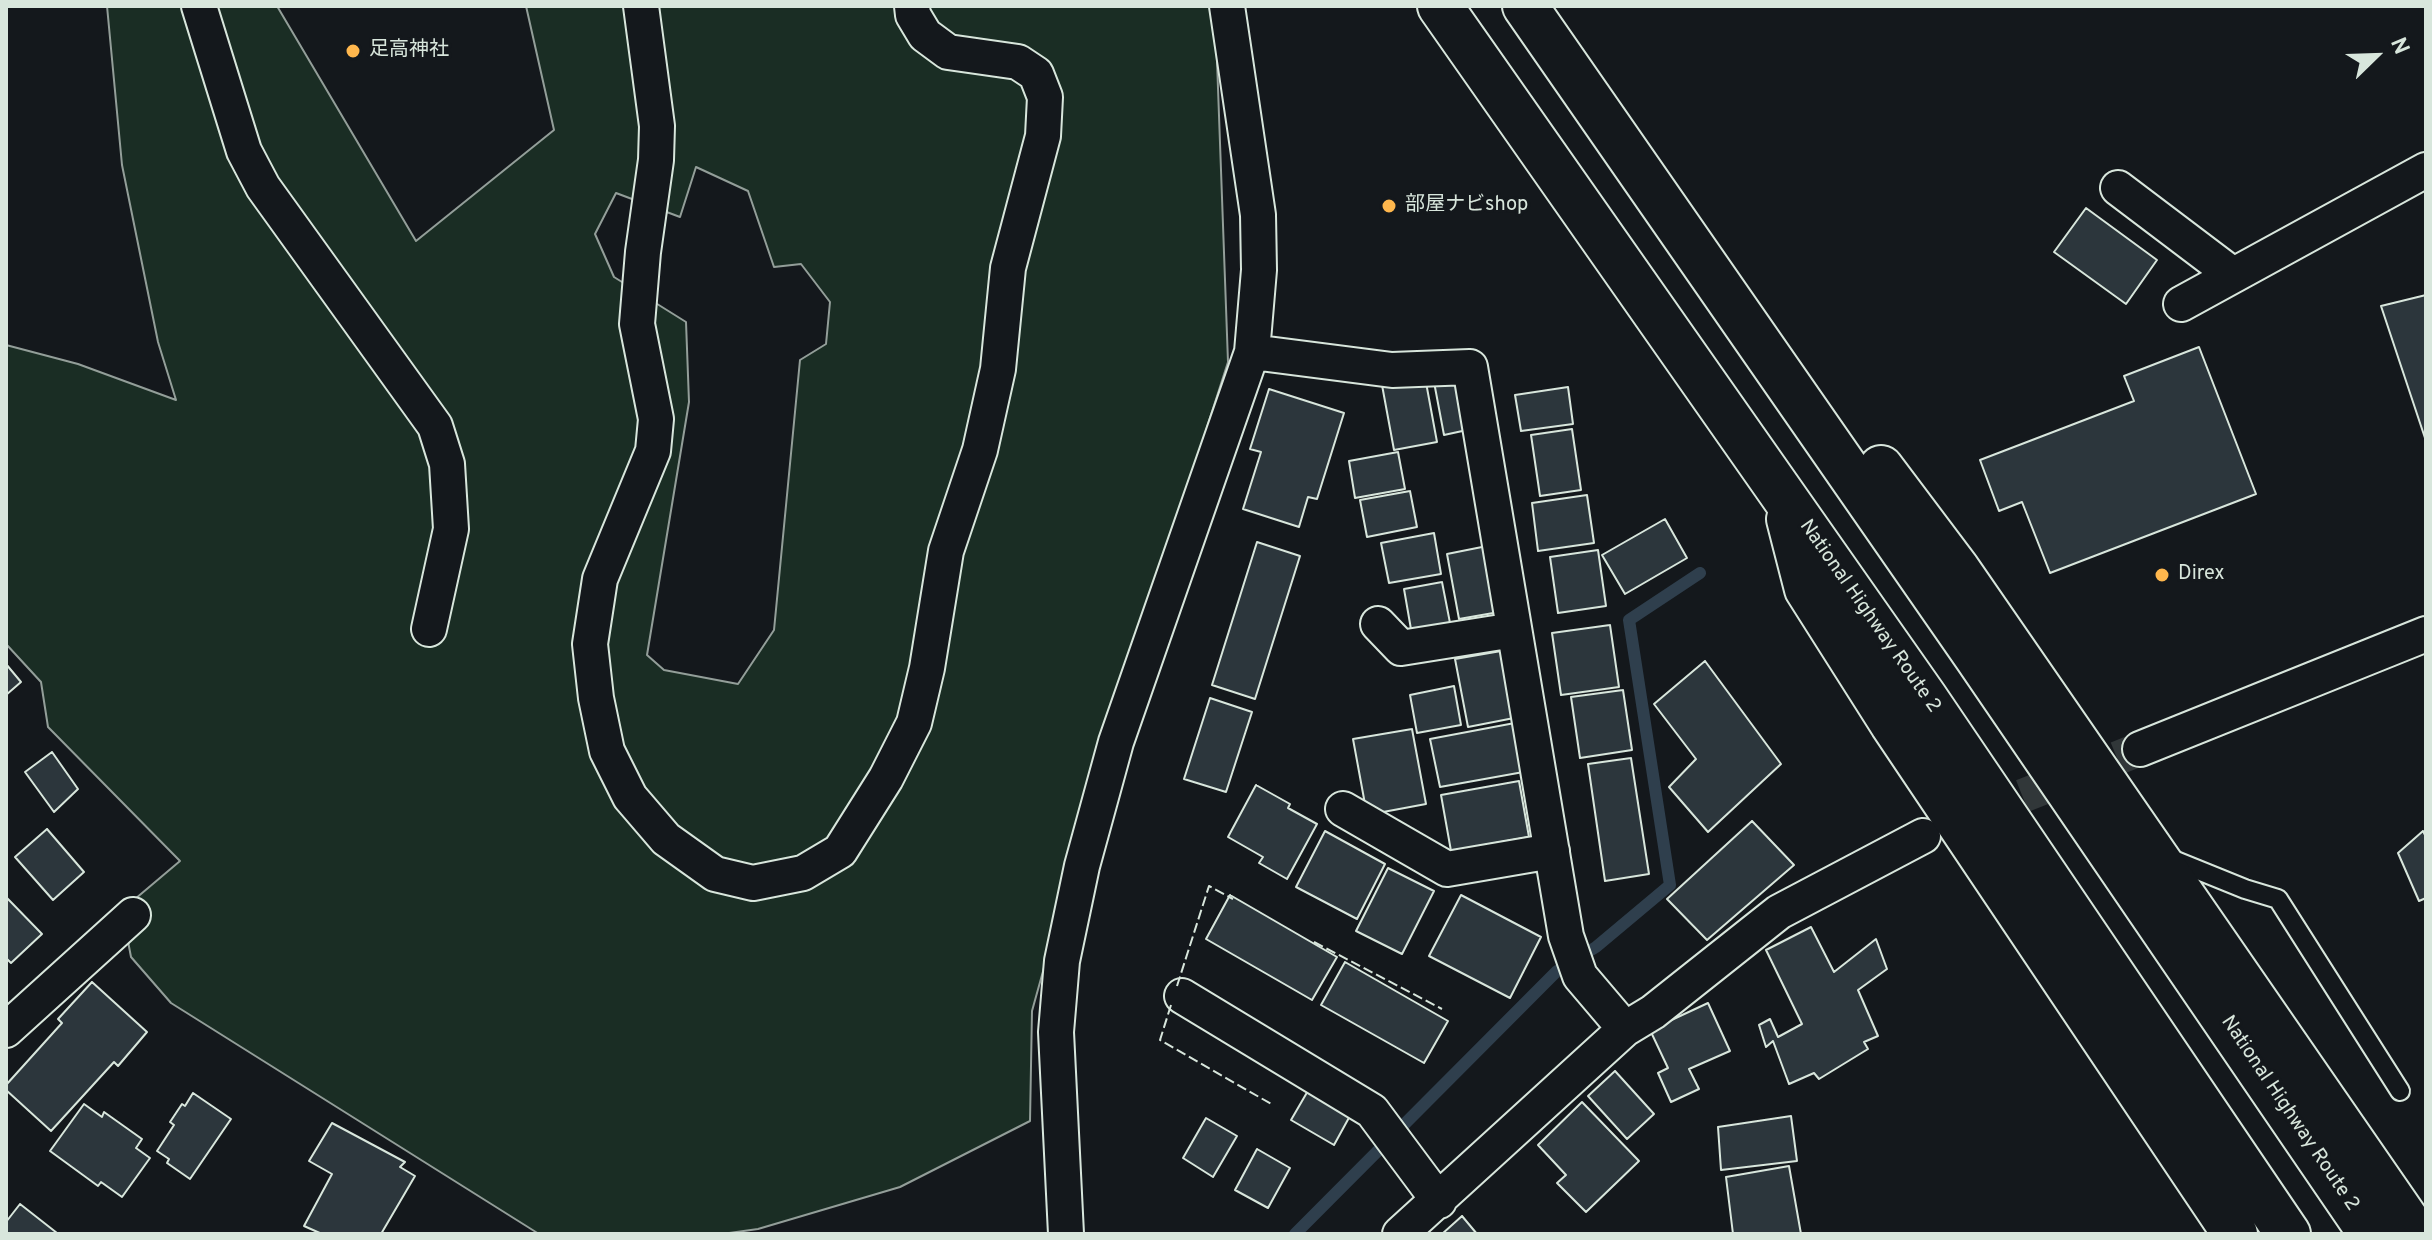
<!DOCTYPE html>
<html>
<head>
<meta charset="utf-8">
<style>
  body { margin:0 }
  #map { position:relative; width:2432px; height:1240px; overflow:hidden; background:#14181c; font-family:Overpass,sans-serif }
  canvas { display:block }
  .frame { position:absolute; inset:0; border:8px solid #d8e6dc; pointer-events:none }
  .north { position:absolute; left:2336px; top:16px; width:80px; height:80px; -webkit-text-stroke:6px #14181c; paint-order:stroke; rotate:67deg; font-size:22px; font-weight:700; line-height:32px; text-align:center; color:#d8e6dc }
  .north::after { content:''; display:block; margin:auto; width:28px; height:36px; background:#d8e6dc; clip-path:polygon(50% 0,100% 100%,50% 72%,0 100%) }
</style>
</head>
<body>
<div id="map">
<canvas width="2432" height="1240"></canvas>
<div class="frame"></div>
<div class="north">N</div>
</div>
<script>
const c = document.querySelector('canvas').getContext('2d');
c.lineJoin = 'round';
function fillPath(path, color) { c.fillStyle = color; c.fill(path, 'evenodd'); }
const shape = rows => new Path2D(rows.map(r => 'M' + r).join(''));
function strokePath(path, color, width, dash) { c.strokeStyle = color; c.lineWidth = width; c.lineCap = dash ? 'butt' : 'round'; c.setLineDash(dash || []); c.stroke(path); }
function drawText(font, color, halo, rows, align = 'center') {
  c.font = font + ' Overpass,"Noto Sans JP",sans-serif'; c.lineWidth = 6; c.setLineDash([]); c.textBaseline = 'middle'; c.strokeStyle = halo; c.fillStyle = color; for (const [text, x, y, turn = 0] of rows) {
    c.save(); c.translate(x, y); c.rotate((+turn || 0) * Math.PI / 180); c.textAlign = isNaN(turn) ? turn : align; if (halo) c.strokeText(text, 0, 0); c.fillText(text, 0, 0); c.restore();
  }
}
const green = shape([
  [107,6,277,6,416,241,554,130,526,6,1215,6,1228,362,1112,723,1032,1011,1030,1121,900,1187,758,1229,722,1234,539,1234,171,1003,131,957,122,910,180,861,48,727,41,682,6,644,6,345,78,364,176,400,158,342,122,165,107,6],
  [696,167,748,191,774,267,801,264,830,302,826,344,800,360,774,630,738,684,664,670,647,655,689,402,686,322,614,277,595,234,616,193,680,217,696,167]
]);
fillPath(green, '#1a2d24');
strokePath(green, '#939e99', 2);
strokePath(shape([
  [1295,1234,1557,971,1596,947,1670,885,1629,620,1700,573]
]), '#2f3f4d', 12);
const building = shape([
  [2086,208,2157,260,2126,304,2054,252,2086,208],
  [2426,295,2426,441,2381,306,2426,295],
  [2199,347,2256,494,2050,573,2022,502,1999,511,1980,460,2134,401,2124,376,2199,347],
  [1425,377,1437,442,1394,450,1382,385,1425,377],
  [1458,378,1467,430,1444,435,1434,382,1458,378],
  [1568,387,1573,424,1521,431,1515,395,1568,387],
  [1269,389,1344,413,1317,499,1308,497,1299,527,1243,509,1261,452,1250,449,1269,389],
  [1572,429,1581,490,1540,496,1531,435,1572,429],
  [1398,452,1405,489,1355,498,1349,461,1398,452],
  [1410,491,1417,527,1367,537,1360,500,1410,491],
  [1587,495,1594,543,1538,551,1532,503,1587,495],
  [1665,519,1687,558,1625,594,1602,555,1665,519],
  [1434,533,1441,574,1389,583,1381,543,1434,533],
  [1257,542,1300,556,1255,699,1212,685,1257,542],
  [1487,546,1499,612,1459,619,1447,554,1487,546],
  [1598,550,1606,606,1558,613,1550,557,1598,550],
  [1442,582,1451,628,1412,635,1404,589,1442,582],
  [1610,625,1619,687,1561,695,1552,633,1610,625],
  [1501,651,1514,718,1468,727,1455,659,1501,651],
  [1705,661,1781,764,1708,832,1669,787,1696,759,1654,704,1705,661],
  [6,664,21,682,6,695,6,664],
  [1454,686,1461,725,1417,733,1410,695,1454,686],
  [1623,690,1632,750,1580,758,1571,697,1623,690],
  [1210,698,1252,712,1226,792,1184,779,1210,698],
  [1520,722,1529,771,1440,787,1430,739,1520,722],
  [1412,729,1426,804,1367,815,1353,739,1412,729],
  [52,752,78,789,54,812,25,772,52,752],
  [1631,758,1649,874,1605,881,1588,764,1631,758],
  [1519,781,1529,837,1451,851,1441,795,1519,781],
  [1256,785,1290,804,1288,808,1317,824,1287,879,1259,863,1263,857,1228,837,1256,785],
  [1752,821,1794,865,1707,940,1667,899,1752,821],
  [47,829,84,872,53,900,15,857,47,829],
  [1325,831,1385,864,1357,919,1296,887,1325,831],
  [2423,831,2426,837,2426,898,2419,901,2398,853,2423,831],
  [1388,868,1434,891,1402,954,1356,931,1388,868],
  [1230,895,1337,957,1312,1000,1206,939,1230,895],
  [1461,895,1541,937,1510,998,1429,956,1461,895],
  [6,897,42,934,11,963,6,958,6,897],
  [1811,927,1834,972,1876,939,1887,969,1858,990,1878,1036,1864,1042,1868,1049,1819,1079,1814,1073,1789,1084,1773,1041,1766,1047,1759,1025,1770,1019,1778,1037,1802,1024,1766,950,1811,927],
  [1345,962,1448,1021,1424,1063,1321,1005,1345,962],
  [92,982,147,1032,118,1066,114,1062,51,1131,6,1090,6,1085,62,1023,58,1019,92,982],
  [1708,1003,1730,1051,1689,1069,1699,1089,1671,1102,1658,1073,1668,1068,1650,1030,1708,1003],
  [1615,1071,1654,1114,1627,1139,1588,1096,1615,1071],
  [1309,1089,1351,1114,1334,1145,1291,1120,1309,1089],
  [193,1093,231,1119,190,1179,167,1163,169,1159,157,1151,174,1125,170,1122,182,1104,185,1106,193,1093],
  [1582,1102,1639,1161,1586,1212,1557,1183,1566,1175,1538,1145,1582,1102],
  [84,1104,102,1117,104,1112,142,1139,136,1148,150,1158,122,1197,101,1182,98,1186,50,1151,84,1104],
  [1791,1116,1797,1161,1721,1170,1718,1127,1791,1116],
  [1206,1118,1237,1136,1213,1177,1183,1158,1206,1118],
  [332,1123,405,1162,400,1167,415,1176,381,1234,322,1234,304,1226,332,1174,309,1161,332,1123],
  [1257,1149,1290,1168,1268,1208,1235,1190,1257,1149],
  [1789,1166,1801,1234,1733,1234,1726,1177,1789,1166],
  [20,1204,57,1233,56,1234,6,1234,6,1222,20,1204],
  [1462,1216,1477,1234,1442,1234,1462,1216]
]);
fillPath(building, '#2c363c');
strokePath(building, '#d8e6dc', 2);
strokePath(shape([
  [1975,815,2140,749]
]), '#313739', 34, [34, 17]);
const service = shape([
  [2166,857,2245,889,2278,899,2400,1091]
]);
const minor = shape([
  [199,6,244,151,263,187,435,426,447,464,451,529,429,629],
  [641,6,657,126,656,160,643,252,637,324,656,419,653,451,600,579,590,644,596,698,607,751,630,797,666,839,715,874,753,883,803,873,840,851,886,778,914,723,927,668,946,551,980,450,998,369,1008,268,1043,136,1045,97,1036,74,1018,62,948,52,925,35,913,15,912,6],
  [2118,188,2233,275],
  [2181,304,2426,170],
  [1252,352,1392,370,1470,367,1566,936,1580,976,1625,1029],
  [1378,624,1401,648,1514,630],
  [2140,749,2426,634],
  [1343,809,1447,869,1552,851],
  [1182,996,1372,1111,1439,1201],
  [6,1030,133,915],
  [1066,1234,1056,1032,1062,961,1082,866,1116,742,1252,352,1259,270,1258,215,1227,6],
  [1400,1234,1625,1029,1653,1012,1779,912,1923,836]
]);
const trunk = shape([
  [1440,6,1925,698,2288,1234],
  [1525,6,1977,657,2371,1234],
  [1881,468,1957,569,2416,1234],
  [1789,519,1807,589,1892,723,2235,1234]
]);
strokePath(service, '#d8e6dc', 22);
strokePath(minor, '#d8e6dc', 38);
strokePath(trunk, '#d8e6dc', 48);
strokePath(service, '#14181c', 18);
strokePath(minor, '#14181c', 34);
strokePath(trunk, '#14181c', 44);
strokePath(shape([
  [1314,942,1442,1009],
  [1177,986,1209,886,1233,899],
  [1171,1005,1160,1040,1273,1105]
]), '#d8e6dc', 2, [10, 4]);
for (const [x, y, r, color] of [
  [353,51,8,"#ffb74d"],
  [1389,206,8,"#ffb74d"],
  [2162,575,8,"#ffb74d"]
]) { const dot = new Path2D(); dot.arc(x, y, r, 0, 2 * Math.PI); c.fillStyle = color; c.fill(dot); strokePath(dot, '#14181c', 3); }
drawText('20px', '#d8e6dc', '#14181c', [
  ["足高神社",369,51],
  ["部屋ナビshop",1405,206],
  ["Direx",2178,575]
], 'left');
drawText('20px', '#d8e6dc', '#14181c', [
  ["National Highway Route 2",1869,617,55],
  ["National Highway Route 2",2289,1114,56]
]);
</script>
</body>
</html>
